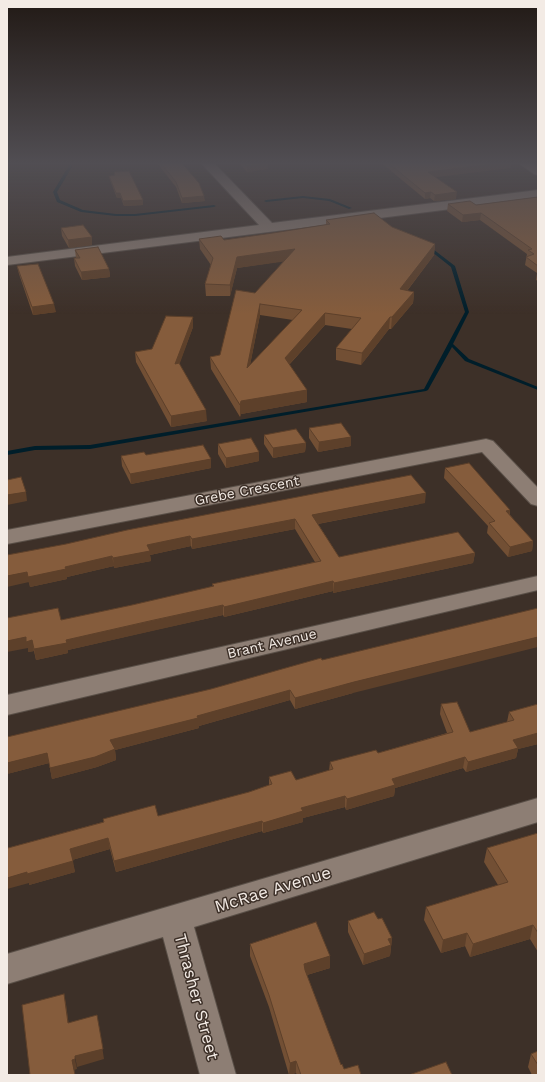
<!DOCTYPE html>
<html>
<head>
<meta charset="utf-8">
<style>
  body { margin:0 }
  #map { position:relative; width:545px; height:1082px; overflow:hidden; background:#3d3028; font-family:"Work Sans",sans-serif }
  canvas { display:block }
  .frame { position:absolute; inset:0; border:8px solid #f3ebe5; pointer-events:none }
</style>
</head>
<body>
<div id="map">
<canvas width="545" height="1082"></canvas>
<div class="frame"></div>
</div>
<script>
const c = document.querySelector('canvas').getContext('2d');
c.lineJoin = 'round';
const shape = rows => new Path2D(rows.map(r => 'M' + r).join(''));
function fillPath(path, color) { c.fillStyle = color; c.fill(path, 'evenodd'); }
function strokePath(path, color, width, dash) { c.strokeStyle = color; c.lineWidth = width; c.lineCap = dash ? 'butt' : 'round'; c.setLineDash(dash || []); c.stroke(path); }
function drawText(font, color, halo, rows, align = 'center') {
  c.font = font + ' "Work Sans",sans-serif'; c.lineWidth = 3; c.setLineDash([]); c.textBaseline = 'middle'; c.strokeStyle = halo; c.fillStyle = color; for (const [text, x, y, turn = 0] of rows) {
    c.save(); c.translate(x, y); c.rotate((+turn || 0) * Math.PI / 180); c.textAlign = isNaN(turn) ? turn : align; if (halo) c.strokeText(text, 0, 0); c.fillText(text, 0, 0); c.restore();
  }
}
fillPath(shape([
  [68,162,72,162,72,167,57,192,60,200,83,210,116,214,135,214,214,205,216,206,214,207,135,216,116,216,81,212,57,202,53,192,68,167,68,162],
  [303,196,330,199,352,208,349,209,329,201,303,198,266,202,264,201,266,200,303,196],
  [427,246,429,246,455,266,469,312,453,344,469,359,538,387,538,390,465,361,452,347,428,390,426,391,90,449,35,450,7,455,7,451,35,446,90,445,424,389,465,312,451,267,427,248,427,246]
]), '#001e2a');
const minor = shape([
  [200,162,213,162,272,223,538,190,538,198,7,265,7,257,259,225,200,162],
  [517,162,532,162,538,166,538,175,534,174,517,162],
  [486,439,493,441,538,488,538,506,531,504,482,452,7,544,7,530,486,439],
  [538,576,538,590,7,715,7,695,538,576],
  [538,798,538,822,194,927,236,1075,200,1075,163,937,7,984,7,954,538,798]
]);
strokePath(minor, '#594f47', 2);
fillPath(minor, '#8d7e74');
fillPath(shape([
  [156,162,181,162,205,201,182,203,176,187],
  [238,162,266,162,268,169,247,172],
  [380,162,512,162,511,168,435,177,456,199,434,201,430,198,425,199],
  [114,172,143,205,124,206,121,198,117,198,110,180,109,176,114,175],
  [538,197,538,281,536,280,537,273,525,265,527,254,480,220,462,222,447,211,448,204,476,205],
  [326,220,392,227,435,244,434,255,407,291,414,292,413,303,391,329,389,329,361,365,336,360,336,348,352,329,325,325,289,365,307,402,241,414,240,417,211,369,210,357,220,355,255,293,284,261,237,268,230,296,206,296,205,284,211,265,200,249,199,239,224,240,273,233,326,225],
  [260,315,293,320,250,365],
  [61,228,92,237,92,245,69,248,62,236],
  [75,250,109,269,110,277,82,280,75,266,74,258,76,258],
  [17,266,56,312,33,315,19,274],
  [193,317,193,327,179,364,207,421,171,427,136,362,135,352,152,349],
  [309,428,351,446,318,452,309,438],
  [264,435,306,443,305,452,273,458,264,444],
  [218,444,259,461,226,468,218,454],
  [146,455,211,468,131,484,122,466,121,456],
  [445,468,510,510,510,515,533,541,532,551,508,557,487,533,488,526,444,478],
  [425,503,318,524,339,557,475,553,473,563,333,593,333,591,224,617,223,615,155,630,68,650,68,653,36,660,34,651,28,652,28,648,61,620,132,605,213,587,212,584,315,562,295,529,192,549,191,546,150,555,151,561,114,568,114,566,67,577,67,579,30,587,29,582,7,555],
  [322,660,353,693,295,709,290,700,199,726,199,728,115,750,116,760,97,767,52,779,49,763,7,774,211,689],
  [441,704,470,732,507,722,509,712,538,704,538,744,518,749,516,758,466,772,463,768,395,788,394,796,346,810,345,807,303,818,303,822,263,833,262,831,116,872,110,849,72,860,75,872,29,885,29,883,8,848,103,822,103,819,158,816,249,792,269,785,269,777,296,780,329,771,330,762,378,753,447,733,440,714],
  [538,833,538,952,530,939,470,957,465,946,441,953,424,920,426,907,498,885,484,862,487,848],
  [378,919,392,938,390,956,363,965,348,932,348,921],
  [250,944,330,968,307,975,341,1065,344,1069,361,1075,297,1075,296,1073,289,1075,269,1007,250,956],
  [538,1051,538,1075,532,1075,528,1067,531,1054]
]), '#724f34');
fillPath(shape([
  [509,162,512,162,511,168,428,178,428,172],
  [268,164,268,169,247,172,247,166],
  [7,181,9,192,7,192],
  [431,192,430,198,425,199,425,193],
  [457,192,456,199,434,201,435,195],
  [116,193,120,193,121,198,117,198],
  [204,196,205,201,182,203,182,198],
  [143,200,143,205,124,206,123,201],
  [481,213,480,220,462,222,463,215],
  [92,237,92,245,69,248,68,240],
  [435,244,434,255,399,301,400,289],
  [295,249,295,260,237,268,230,296,230,285,237,257],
  [109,269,110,277,82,280,81,272],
  [414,292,413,303,391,329,392,317],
  [54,304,56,312,33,315,32,307],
  [260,304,260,315,247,380,247,368],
  [325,313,325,325,284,370,285,358],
  [193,317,193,327,176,374,175,364],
  [390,317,389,329,361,365,362,353],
  [307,390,307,402,241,414,240,417,240,405,241,401],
  [206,410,207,421,171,427,171,416],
  [351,437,351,446,318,452,319,442],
  [306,443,305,452,273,458,273,448],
  [259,452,259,461,226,468,226,458],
  [211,459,211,468,131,484,130,474],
  [26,492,27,501,7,505,7,495],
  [426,493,425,503,312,525,312,515],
  [510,510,509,520,506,511],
  [295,519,295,529,192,549,192,539],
  [190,536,191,546,150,555,151,561,114,568,113,558,147,545],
  [533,541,532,551,508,557,510,547],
  [475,553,473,563,333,593,334,583],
  [112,556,114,566,67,577,67,579,30,587,28,577,65,567],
  [27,572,29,582,7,587,7,576],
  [333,581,333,591,224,617,224,607],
  [223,605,223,615,68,650,68,653,36,660,34,649,66,640],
  [26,637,32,640,34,651,28,652,28,648,7,652,7,641],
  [538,637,538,647,353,693,295,709,295,698,354,682],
  [290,690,290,700,199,726,199,728,115,750,116,760,97,767,52,779,50,768,110,740],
  [538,733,538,744,518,749,516,758,466,772,468,762,513,740],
  [47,753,49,763,7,774,7,763],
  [465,757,463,768,395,788,394,796,346,810,347,799,392,779],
  [345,796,345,807,303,818,303,822,263,833,263,823,301,808],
  [262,821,262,831,116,872,114,861],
  [108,838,110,849,72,860,70,849],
  [73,861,75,872,29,885,29,883,7,889,7,878,27,872],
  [533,925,530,939,470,957,473,944],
  [467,933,465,946,441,953,443,940],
  [392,938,390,956,363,965,364,954,388,939],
  [330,956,330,968,303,976,304,964],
  [64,994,66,1004,70,1033,68,1023],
  [99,1026,104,1059,77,1067,75,1056],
  [75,1059,77,1069,74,1070,72,1060],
  [296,1061,296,1073,289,1075,290,1063]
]), '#5d402a');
const building = shape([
  [160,162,181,162,199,183,204,196,182,198,176,182,160,162],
  [243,162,266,162,268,164,247,166,243,162],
  [387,162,509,162,428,172,457,192,435,195,431,192,425,193,387,162],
  [129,171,143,200,123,201,120,193,116,193,109,176,115,175,114,172,129,171],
  [538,197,538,266,526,257,534,254,528,250,532,249,481,213,463,215,448,204,470,201,476,205,538,197],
  [374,213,392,227,435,244,400,289,414,292,392,317,390,317,362,353,336,348,361,318,325,313,285,358,307,390,241,401,240,405,210,357,220,355,236,290,255,293,295,249,237,257,230,285,205,284,213,258,199,239,221,236,224,240,273,233,330,224,326,220,374,213],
  [260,304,302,310,247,368,260,304],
  [83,225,92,237,68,240,61,228,83,225],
  [98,247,109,269,81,272,74,258,80,258,75,250,98,247],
  [38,264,54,304,32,307,17,266,38,264],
  [166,316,193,317,175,364,179,363,206,410,171,416,135,352,152,349,166,316],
  [341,423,351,437,319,442,309,428,341,423],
  [296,429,306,443,273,448,264,435,296,429],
  [251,438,259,452,226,458,218,444,251,438],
  [203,445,211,459,130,474,121,456,144,452,146,455,203,445],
  [469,463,510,510,506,511,533,541,510,547,489,523,495,521,445,468,469,463],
  [411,475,426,493,312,515,339,557,458,532,475,553,334,583,333,581,224,607,223,605,154,620,66,640,67,643,34,649,32,640,26,642,26,637,7,641,7,618,58,608,61,620,132,605,214,586,212,584,321,561,295,519,192,539,190,536,147,545,150,551,113,558,112,556,65,567,66,569,28,577,27,572,7,576,7,555,66,544,127,530,411,475],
  [21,477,26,492,7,495,7,480,21,477],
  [538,608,538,637,354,682,295,698,290,690,197,716,198,718,110,740,115,749,95,757,50,768,47,753,7,763,7,737,211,689,321,658,322,660,538,608],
  [457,702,470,732,514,720,509,712,538,704,538,733,513,740,518,748,468,762,465,757,392,779,395,785,347,799,345,796,301,808,303,811,263,823,262,821,114,861,108,838,70,849,73,861,27,874,27,872,7,878,7,844,8,848,104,822,103,819,155,805,158,816,249,792,272,784,269,777,291,771,296,780,333,769,330,762,376,750,378,753,453,732,441,704,457,702],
  [538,833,538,933,533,925,473,944,467,933,443,940,426,907,508,882,487,848,538,833],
  [374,912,378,919,382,918,392,938,388,939,391,945,364,954,348,921,374,912],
  [316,922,330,956,304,964,305,970,341,1065,342,1064,344,1069,358,1065,361,1075,301,1075,296,1061,290,1063,269,995,250,944,316,922],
  [64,994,68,1023,97,1015,103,1049,75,1056,75,1059,72,1060,75,1075,30,1075,22,1005,64,994],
  [538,1051,538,1065,531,1054,538,1051],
  [446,1062,452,1075,409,1075,446,1062]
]);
fillPath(building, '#855c3c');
strokePath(building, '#5d402a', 1);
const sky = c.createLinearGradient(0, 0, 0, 314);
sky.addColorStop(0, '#221a16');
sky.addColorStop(0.52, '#514e53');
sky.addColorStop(1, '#514e5300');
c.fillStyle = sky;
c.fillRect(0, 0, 545, 314);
drawText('14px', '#f3ebe5', '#3d3028', [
  ["Grebe Crescent",247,491,-11],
  ["Brant Avenue",272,644,-13]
]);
drawText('17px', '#f3ebe5', '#3d3028', [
  ["McRae Avenue",273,890,-17],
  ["Thrasher Street",196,997,75]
]);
</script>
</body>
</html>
